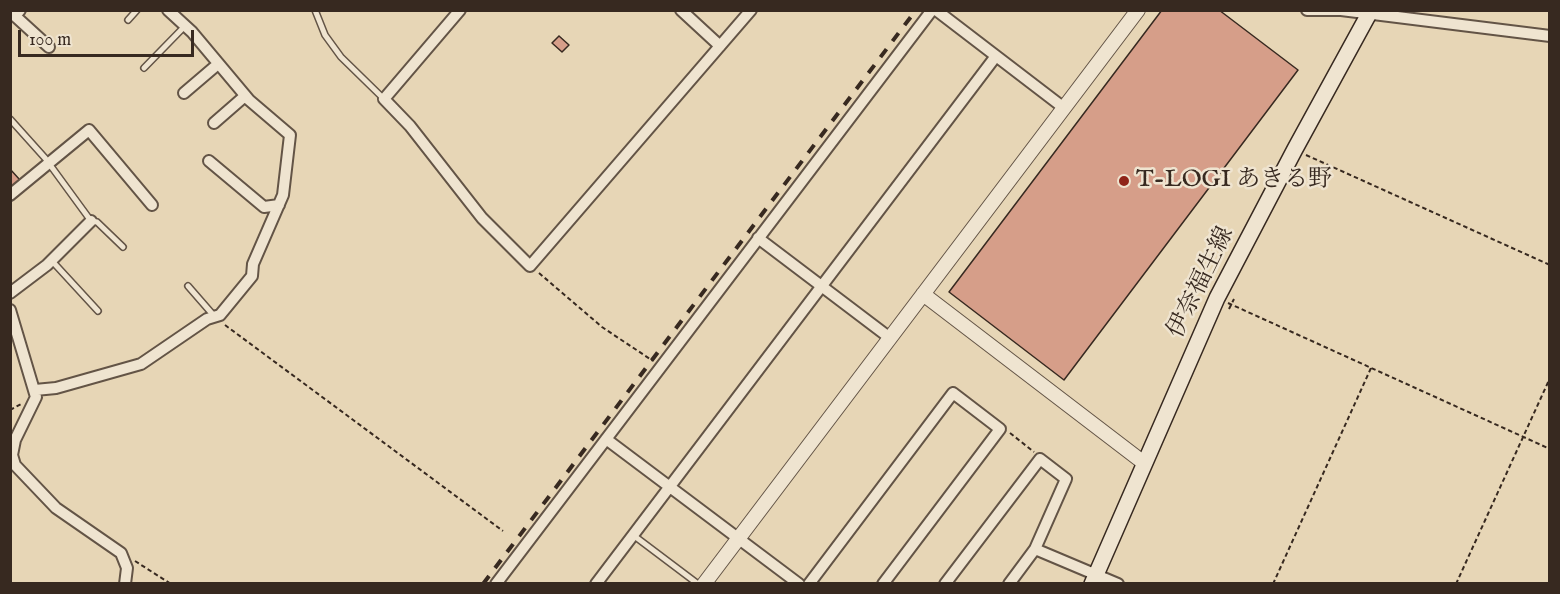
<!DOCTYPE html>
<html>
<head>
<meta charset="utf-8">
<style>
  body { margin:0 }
  #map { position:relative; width:1560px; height:594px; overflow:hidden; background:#e7d6b6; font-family:"IM FELL English",serif }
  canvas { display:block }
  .frame { position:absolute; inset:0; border:12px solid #372920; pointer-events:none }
  .scale { position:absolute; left:18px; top:30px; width:176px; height:27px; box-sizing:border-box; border:3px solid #372920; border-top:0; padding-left:8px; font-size:18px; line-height:21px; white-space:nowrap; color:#372920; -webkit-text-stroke:4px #efe4d0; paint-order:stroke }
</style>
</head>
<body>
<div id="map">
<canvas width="1560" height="594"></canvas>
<div class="frame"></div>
<div class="scale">100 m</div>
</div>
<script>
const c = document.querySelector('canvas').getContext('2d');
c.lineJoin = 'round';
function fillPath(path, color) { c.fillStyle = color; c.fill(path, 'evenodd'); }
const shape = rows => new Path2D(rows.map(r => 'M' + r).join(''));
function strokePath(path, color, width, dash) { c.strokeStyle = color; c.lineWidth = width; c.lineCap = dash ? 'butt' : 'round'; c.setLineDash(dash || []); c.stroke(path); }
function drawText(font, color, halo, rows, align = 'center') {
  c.font = font + ' "IM FELL English","Noto Serif JP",serif'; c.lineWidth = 5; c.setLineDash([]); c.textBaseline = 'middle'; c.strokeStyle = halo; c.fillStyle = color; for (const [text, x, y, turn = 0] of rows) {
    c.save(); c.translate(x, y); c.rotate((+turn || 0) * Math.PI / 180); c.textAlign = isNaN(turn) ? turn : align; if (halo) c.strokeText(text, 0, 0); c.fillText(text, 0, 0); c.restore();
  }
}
const building = shape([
  [1162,10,1219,10,1298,70,1064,380,949,292,1162,10],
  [559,36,569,45,562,52,552,43,559,36],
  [10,169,20,180,10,187,10,169]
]);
fillPath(building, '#d69e89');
strokePath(building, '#372920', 1.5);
const service = shape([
  [315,10,325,35,341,57,384,99],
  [128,20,137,10],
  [144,68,185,26],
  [10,119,45,158,91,221,97,222,123,247],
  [52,261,98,311],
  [188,286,215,317],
  [633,535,698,584]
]);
const minor = shape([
  [20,10,15,16,49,47],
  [460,10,384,99,410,126,482,218,530,266,751,10],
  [681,10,720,46],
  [936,10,1064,108],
  [1307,10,1339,10],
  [1341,10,1550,36],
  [184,93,218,64],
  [214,123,245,96],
  [209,161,264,207,279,205],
  [10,195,89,130,152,205],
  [758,238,890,338],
  [10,293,47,265,91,221],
  [10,310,36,397,15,440,12,455,15,465,56,508,121,553,127,568,125,584],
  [35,390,56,388,141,364,207,319,220,315,252,276,253,264,283,195,290,135,249,100,192,32,168,10],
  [606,439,799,584],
  [1035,549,1118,584],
  [496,584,932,10],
  [596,584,996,56],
  [809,584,953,393,1000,429,883,584],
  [945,584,1040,459,1066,479,1035,549,1009,584]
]);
const tertiary = shape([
  [923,294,1144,463],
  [704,584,1138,10]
]);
const secondary = shape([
  [1092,584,1217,298,1295,149,1371,10]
]);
strokePath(service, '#635446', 8);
strokePath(minor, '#635446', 14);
strokePath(tertiary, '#635446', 16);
strokePath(secondary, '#372920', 18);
strokePath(shape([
  [1306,155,1550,265],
  [539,273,602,327,653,361],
  [1228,303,1550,449],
  [1229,309,1234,299],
  [225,325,503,531],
  [10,410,21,404],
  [1010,433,1034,452],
  [135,561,171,584],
  [1273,584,1371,368],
  [1456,584,1550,378]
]), '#372920', 2, [4.5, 3]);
strokePath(service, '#efe4d0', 5);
strokePath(minor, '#efe4d0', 10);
strokePath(tertiary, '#efe4d0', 14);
strokePath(secondary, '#efe4d0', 15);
strokePath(shape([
  [483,584,916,10]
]), '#372920', 4, [10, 10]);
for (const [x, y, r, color] of [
  [1124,181,6,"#8f2418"]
]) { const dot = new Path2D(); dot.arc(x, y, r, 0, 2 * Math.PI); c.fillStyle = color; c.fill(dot); strokePath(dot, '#efe4d0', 2); }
drawText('24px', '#372920', '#efe4d0', [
  ["T-LOGI あきる野",1136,181]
], 'left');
drawText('24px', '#372920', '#efe4d0', [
  ["伊奈福生線",1202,283,-64]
]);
</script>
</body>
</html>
